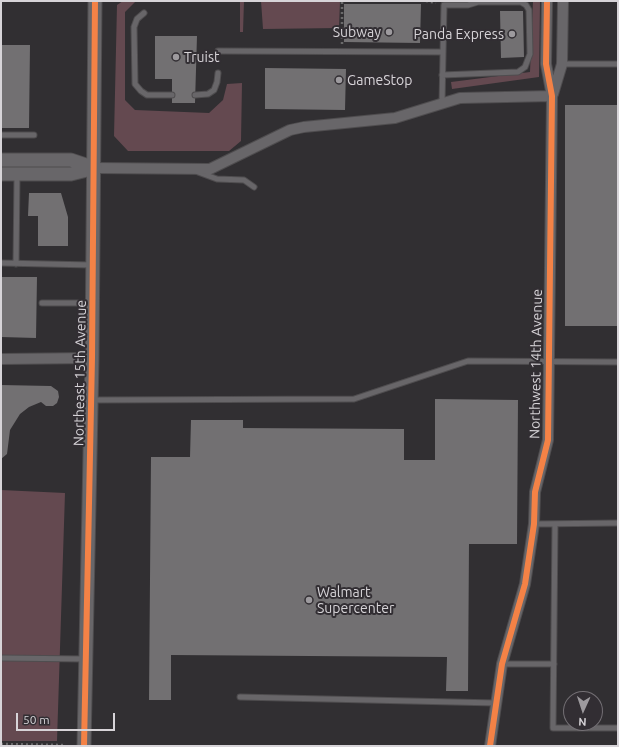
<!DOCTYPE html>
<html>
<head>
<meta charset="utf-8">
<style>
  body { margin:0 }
  #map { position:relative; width:619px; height:747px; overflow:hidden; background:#312f32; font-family:Ubuntu,sans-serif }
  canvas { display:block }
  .frame { position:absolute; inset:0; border:2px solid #d7d4d8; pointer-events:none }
  .north { position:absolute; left:563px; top:691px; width:40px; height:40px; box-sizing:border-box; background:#322e33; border:1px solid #747075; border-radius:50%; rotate:183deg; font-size:11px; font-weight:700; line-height:16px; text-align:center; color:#d7d4d8 }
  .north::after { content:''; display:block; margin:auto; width:14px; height:18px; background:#9d9a9e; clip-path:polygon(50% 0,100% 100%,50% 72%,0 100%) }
  .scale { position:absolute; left:16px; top:713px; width:99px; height:18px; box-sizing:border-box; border:2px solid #d7d4d8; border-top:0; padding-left:5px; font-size:12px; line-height:14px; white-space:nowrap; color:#d7d4d8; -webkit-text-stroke:3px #322e33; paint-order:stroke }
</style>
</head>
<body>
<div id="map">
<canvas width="619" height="747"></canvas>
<div class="frame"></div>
<div class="north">N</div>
<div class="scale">50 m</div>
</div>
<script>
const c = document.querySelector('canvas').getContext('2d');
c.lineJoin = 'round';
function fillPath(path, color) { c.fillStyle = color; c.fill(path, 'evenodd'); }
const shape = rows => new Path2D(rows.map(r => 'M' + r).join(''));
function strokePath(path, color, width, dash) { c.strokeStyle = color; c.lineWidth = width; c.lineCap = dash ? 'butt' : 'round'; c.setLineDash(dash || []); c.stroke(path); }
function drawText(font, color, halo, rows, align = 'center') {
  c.font = font + ' Ubuntu,sans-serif'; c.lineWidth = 4; c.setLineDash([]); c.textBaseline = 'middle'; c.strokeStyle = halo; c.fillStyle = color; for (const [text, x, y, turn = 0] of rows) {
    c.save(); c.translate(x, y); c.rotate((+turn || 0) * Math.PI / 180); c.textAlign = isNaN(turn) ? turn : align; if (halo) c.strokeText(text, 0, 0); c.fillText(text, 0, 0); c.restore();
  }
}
fillPath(shape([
  [123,1,136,1,125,12,125,100,135,110,209,113,223,100,227,84,242,83,241,141,229,151,128,151,114,136,117,5],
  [240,1,244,1,243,32,240,32],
  [261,1,340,1,339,28,263,29],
  [533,1,540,1,539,77,452,89,451,82,530,72],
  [1,490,65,493,57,741,1,741]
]), '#644950');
fillPath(shape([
  [344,4,421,4,420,43,344,42],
  [500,11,523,11,524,57,501,58],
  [155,36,197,36,195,103,172,103,172,79,155,79],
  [1,45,30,45,29,128,1,128],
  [265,68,346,69,345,110,265,109],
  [565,105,618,105,618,326,565,326],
  [29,193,61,193,68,217,68,246,38,246,38,216,28,216],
  [2,277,37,277,36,338,1,337],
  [1,385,51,386,58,391,59,397,57,403,53,406,46,406,41,402,29,407,20,414,10,430,7,454,1,459],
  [435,399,518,400,517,544,469,544,468,691,446,691,447,657,171,655,171,700,149,700,151,457,190,457,191,420,243,420,243,428,404,429,404,460,435,460]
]), '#727072');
const service = shape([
  [144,13,137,19,134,27,135,84,141,91,147,95,172,95],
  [218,51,443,52],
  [562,64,618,64],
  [195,95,208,94,214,90,217,82,218,73],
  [442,104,444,5,468,5,478,2,521,2,526,5,529,10,530,54,525,67,518,72,442,75],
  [1,135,34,135],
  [198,172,217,179,244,180,254,187],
  [1,263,92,265],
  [16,264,17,175],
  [42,303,92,303],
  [92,400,354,399,468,361,618,362],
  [534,524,618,523],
  [555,524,553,728,618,728],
  [1,658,85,659],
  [502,664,554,664],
  [240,697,496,703]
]);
const minor = shape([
  [553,94,562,64,563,1],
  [95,168,210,169,290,130,304,127,395,118,460,98,552,96],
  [1,359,92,358],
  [490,746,502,664,525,584,534,524,535,492,548,440,552,96,546,64,547,1]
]);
const tertiary = shape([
  [1,160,71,160,95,168],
  [1,174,71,174,95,168],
  [84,746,92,358,95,1]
]);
strokePath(service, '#4f4d4f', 7);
strokePath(minor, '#4f4d4f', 12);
strokePath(tertiary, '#4f4d4f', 15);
strokePath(shape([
  [426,1,436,3],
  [342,44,342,1],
  [1,744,64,745]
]), '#6a696a', 2.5, [2, 3]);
strokePath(service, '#686669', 5);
strokePath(minor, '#686669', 10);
strokePath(tertiary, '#686669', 13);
strokePath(shape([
  [84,746,92,358,95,1],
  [490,746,502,664,525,584,534,524,535,492,548,440,552,96,546,64,547,1]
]), '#f48246', 6);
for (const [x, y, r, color] of [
  [389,32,4,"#9d9a9e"],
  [512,34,4,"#9d9a9e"],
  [176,57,4,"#9d9a9e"],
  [339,80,4,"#9d9a9e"],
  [309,600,4,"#9d9a9e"]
]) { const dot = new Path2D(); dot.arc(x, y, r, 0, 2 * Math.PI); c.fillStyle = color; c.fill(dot); strokePath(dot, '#322e33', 1.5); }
drawText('14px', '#d7d4d8', '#322e33', [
  ["Subway",381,32,"right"],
  ["Panda Express",504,34,"right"],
  ["Truist",184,57],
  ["GameStop",347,80],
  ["Walmart",317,592],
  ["Supercenter",317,608]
], 'left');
drawText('14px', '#d7d4d8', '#322e33', [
  ["Northwest 14th Avenue",536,364,-89],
  ["Northeast 15th Avenue",80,373,-89]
]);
</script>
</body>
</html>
